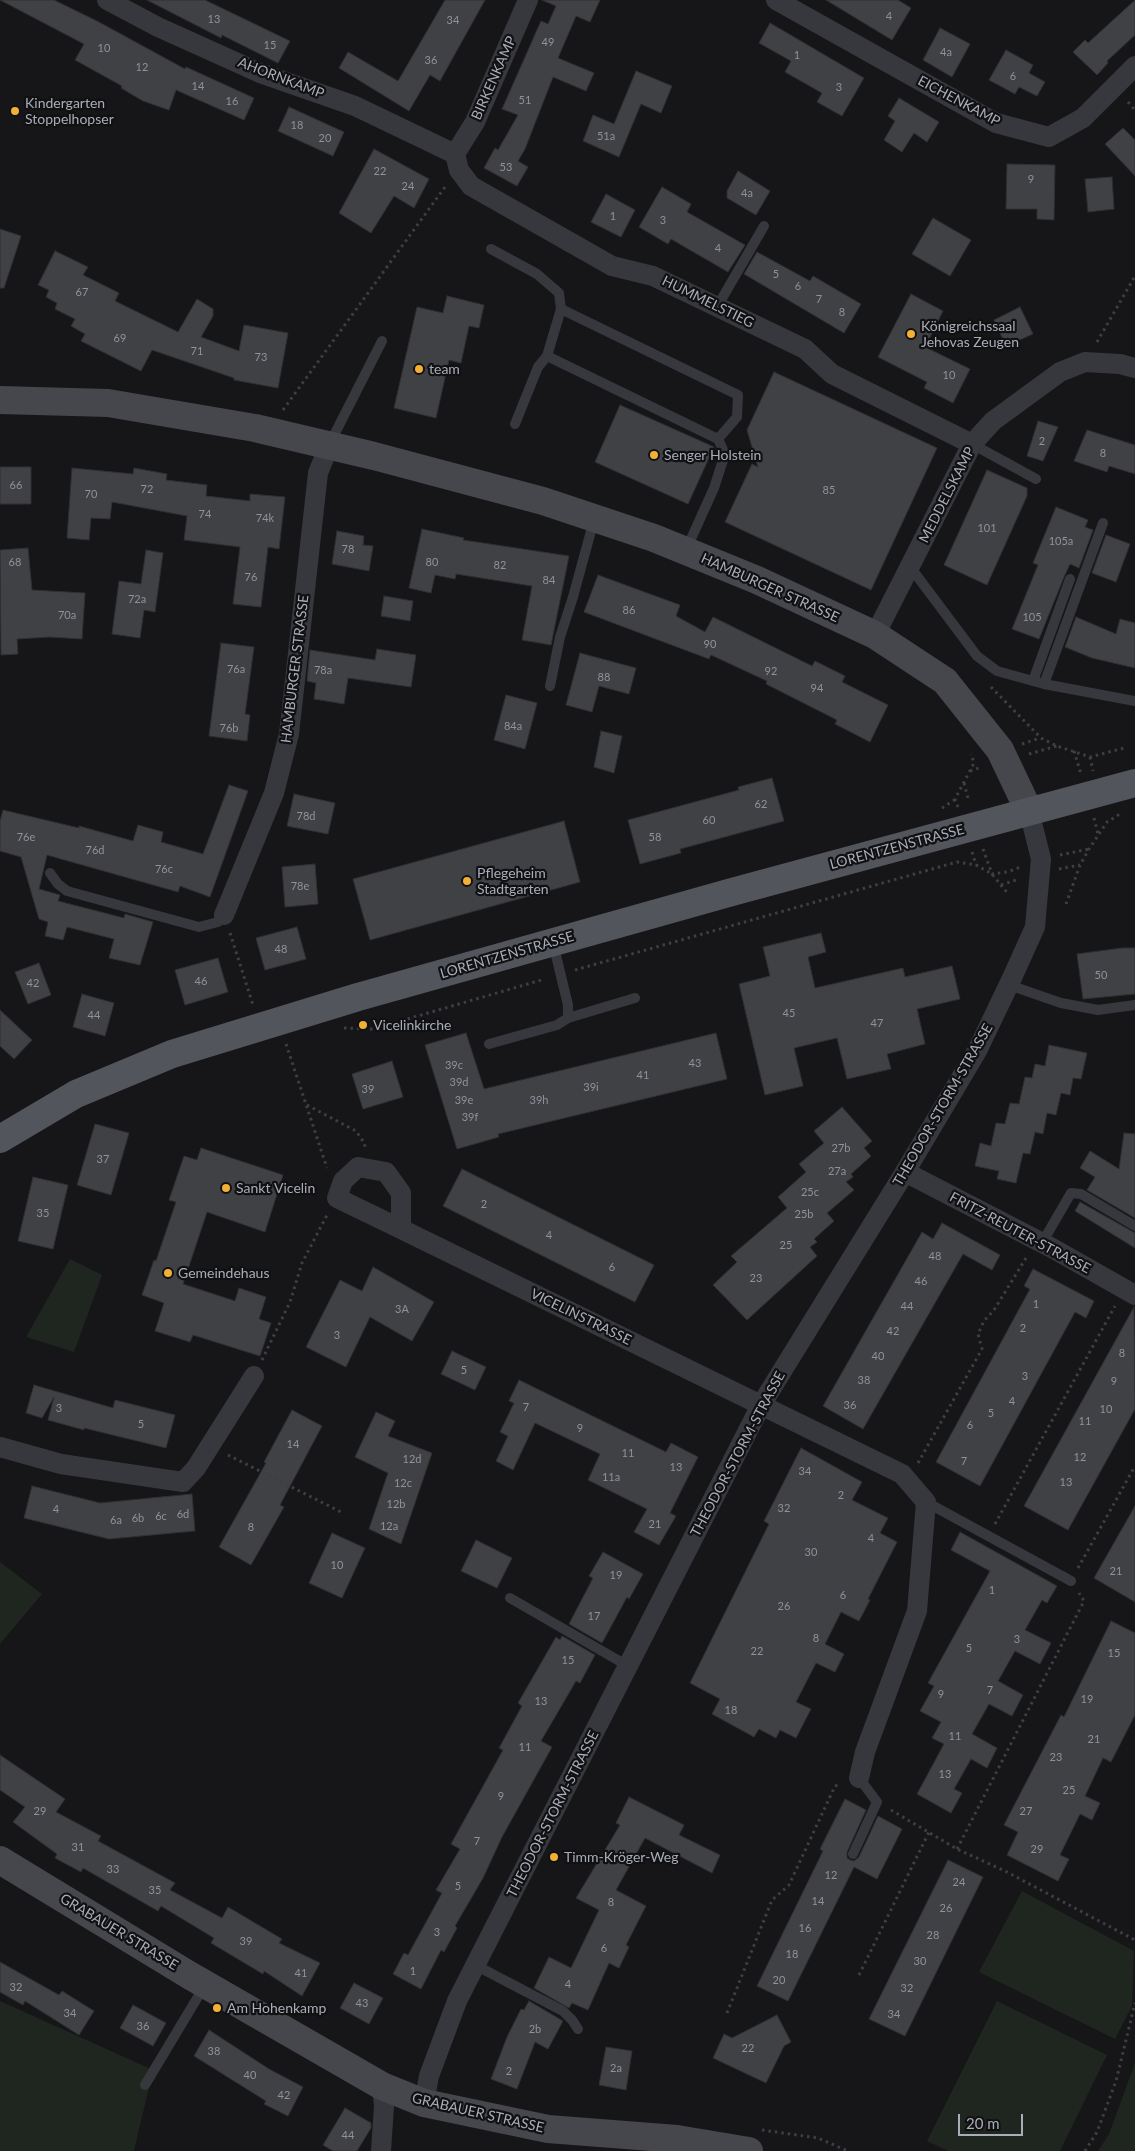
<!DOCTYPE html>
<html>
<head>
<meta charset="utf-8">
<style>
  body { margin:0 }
  #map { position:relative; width:1135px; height:2151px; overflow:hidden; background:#161618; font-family:Lato,sans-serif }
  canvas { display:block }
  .scale { position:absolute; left:958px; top:2114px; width:65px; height:22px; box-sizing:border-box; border:2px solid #a8adb8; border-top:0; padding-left:6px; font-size:15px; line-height:18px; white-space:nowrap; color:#a8adb8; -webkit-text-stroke:4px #111113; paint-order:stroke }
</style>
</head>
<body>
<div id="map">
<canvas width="1135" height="2151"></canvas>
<div class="scale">20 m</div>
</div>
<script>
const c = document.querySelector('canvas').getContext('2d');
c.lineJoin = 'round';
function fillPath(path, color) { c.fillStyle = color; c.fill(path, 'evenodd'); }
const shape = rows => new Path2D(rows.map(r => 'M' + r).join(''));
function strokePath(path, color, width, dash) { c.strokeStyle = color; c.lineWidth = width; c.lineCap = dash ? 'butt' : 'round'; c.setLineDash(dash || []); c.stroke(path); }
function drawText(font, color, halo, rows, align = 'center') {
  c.font = font + ' Lato,sans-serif'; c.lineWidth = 4.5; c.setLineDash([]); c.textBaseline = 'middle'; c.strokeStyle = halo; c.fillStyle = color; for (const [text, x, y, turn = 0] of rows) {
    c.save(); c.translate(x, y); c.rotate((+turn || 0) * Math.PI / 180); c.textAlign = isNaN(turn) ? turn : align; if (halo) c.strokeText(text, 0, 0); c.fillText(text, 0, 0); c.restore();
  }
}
fillPath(shape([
  [70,1259,102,1275,74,1352,26,1337],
  [0,1562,42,1594,0,1644],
  [1022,1891,1134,1951,1132,2006,1115,2039,979,1972],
  [0,2001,153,2070,134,2151,0,2151],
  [997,2001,1107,2055,1060,2151,948,2151,927,2141],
  [1135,2063,1135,2151,1098,2151,1109,2134]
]), '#1e261f');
const building = shape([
  [0,0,54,0,97,21,185,69,186,67,254,98,244,120,176,90,169,110,143,101,121,88,122,86,75,60,84,44,0,0],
  [147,0,205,0,290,41,278,63,222,35,221,38,147,0],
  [445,0,485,0,440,81,430,75,409,111,339,68,348,52,398,81,445,0],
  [542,0,600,0,590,22,576,16,558,58,594,73,586,91,553,77,525,149,518,161,528,167,517,186,484,168,495,148,498,150,518,115,502,109,541,21,548,24,556,6,542,0],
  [826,0,898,0,911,8,892,40,826,0],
  [1135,0,1135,35,1107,61,1108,63,1097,75,1073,52,1085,40,1088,43,1135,0],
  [770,23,864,78,842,116,817,102,822,93,785,72,791,61,759,43,770,23],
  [940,28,970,44,952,77,923,60,940,28],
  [1006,50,1033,65,1029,73,1045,82,1037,96,1019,87,1015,94,989,80,1006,50],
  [636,71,672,86,661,113,641,104,619,157,583,141,593,115,614,124,636,71],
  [899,98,939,122,927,142,914,133,902,152,884,140,895,121,888,116,899,98],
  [289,107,344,132,333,156,278,131,289,107],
  [1123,128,1135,140,1135,176,1105,144,1123,128],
  [374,149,429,179,414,208,394,196,371,233,339,213,374,149],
  [1007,164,1055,165,1054,220,1037,219,1037,209,1006,209,1007,164],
  [738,171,770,191,756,215,727,198,727,191,738,171],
  [1112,177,1114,209,1088,212,1085,179,1112,177],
  [662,187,691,204,687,212,745,245,728,272,671,239,668,244,639,227,662,187],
  [606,194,635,210,621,237,591,222,606,194],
  [933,218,971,240,950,276,912,254,933,218],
  [0,229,21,236,4,288,0,288,0,229],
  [55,251,88,267,83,275,119,293,115,301,178,332,197,299,213,309,213,316,201,337,239,351,244,325,288,333,278,388,234,380,234,378,152,350,141,371,81,341,85,334,71,326,75,319,55,309,57,303,46,297,49,290,38,285,55,251],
  [757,252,810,281,813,276,861,304,844,333,744,274,757,252],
  [911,294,943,311,925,347,970,369,953,403,924,388,927,382,878,357,911,294],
  [447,296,484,305,479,328,469,326,461,363,449,360,436,418,394,408,417,307,443,313,447,296],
  [1020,307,1033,334,1006,346,994,320,1020,307],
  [774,372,937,448,871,590,725,522,752,464,758,467,747,430,774,372],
  [620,405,714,447,688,504,595,462,620,405],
  [1038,421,1058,427,1043,461,1027,456,1038,421],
  [1087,430,1135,445,1135,474,1109,466,1107,472,1074,461,1087,430],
  [0,467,31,467,31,504,0,504,0,467],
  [72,468,133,474,134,468,167,474,166,480,207,485,206,496,250,501,250,494,285,497,279,549,268,547,261,607,233,604,240,547,184,540,187,516,112,502,110,519,91,518,89,540,67,538,72,468],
  [987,470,1027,488,1027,496,987,585,944,565,987,470],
  [1056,507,1088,520,1085,527,1093,530,1079,568,1070,564,1064,577,1039,639,1012,629,1038,565,1033,563,1056,507],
  [422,529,464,538,463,540,569,556,551,645,522,640,532,586,456,574,455,579,435,575,431,593,409,588,422,529],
  [337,531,364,536,363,545,373,546,369,571,332,564,337,531],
  [1106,535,1130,544,1116,582,1092,573,1106,535],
  [28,548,32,590,85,593,82,639,50,637,17,639,18,654,1,655,0,550,28,548],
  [146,550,163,553,155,612,144,610,140,638,112,634,119,581,141,584,146,550],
  [598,575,680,605,676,616,705,632,713,617,812,666,815,661,845,676,842,682,888,705,870,742,835,724,837,720,766,684,767,681,711,655,709,659,584,612,598,575],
  [384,596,413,601,410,621,381,616,384,596],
  [1076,617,1116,634,1120,619,1135,623,1135,668,1092,658,1065,647,1076,617],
  [221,643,254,647,245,714,250,715,247,741,209,736,221,643],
  [377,649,416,655,411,687,348,678,344,704,314,699,316,683,307,681,310,650,375,660,377,649],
  [580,653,636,668,629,694,599,686,592,712,566,705,580,653],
  [506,695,537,703,525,749,494,740,506,695],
  [601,731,622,736,614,773,594,767,601,731],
  [772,778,784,821,680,849,681,853,640,864,628,820,739,790,738,787,772,778],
  [229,785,248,791,210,897,180,886,178,892,47,855,39,889,60,895,58,901,124,918,125,914,153,922,140,965,109,958,114,939,67,927,63,940,45,936,48,922,39,919,21,857,0,851,0,821,3,810,79,828,79,826,133,841,138,825,163,832,161,842,203,854,229,785],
  [294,794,335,803,328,834,287,826,294,794],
  [564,821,580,882,370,940,353,879,564,821],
  [315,864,318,904,285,907,282,867,315,864],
  [297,927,306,959,265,970,256,938,297,927],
  [821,933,826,952,808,957,815,988,903,968,905,977,952,966,960,999,917,1009,925,1044,887,1054,891,1069,847,1079,837,1038,794,1048,803,1086,765,1095,739,984,770,976,763,947,821,933],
  [1122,948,1135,948,1135,994,1083,999,1077,954,1122,948],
  [218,958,228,992,185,1005,175,970,218,958],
  [39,963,51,995,28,1004,15,972,39,963],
  [82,994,114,1003,105,1036,73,1027,82,994],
  [0,1010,32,1040,14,1059,0,1046,0,1010],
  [466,1033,484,1089,716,1033,727,1079,498,1134,499,1137,457,1149,425,1045,466,1033],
  [1049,1045,1087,1053,1081,1079,1073,1078,1070,1095,1061,1093,1056,1115,1047,1113,1043,1134,1035,1132,1030,1154,1023,1153,1016,1183,997,1179,999,1171,975,1166,980,1143,991,1146,996,1123,1005,1124,1010,1103,1019,1104,1025,1077,1032,1078,1035,1064,1045,1066,1049,1045],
  [392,1061,403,1097,363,1109,352,1074,392,1061],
  [842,1107,872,1141,864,1148,871,1156,851,1174,853,1177,846,1182,854,1190,827,1213,834,1221,814,1239,817,1242,810,1247,817,1256,747,1320,713,1285,737,1262,731,1256,787,1208,778,1197,806,1172,799,1164,824,1143,814,1131,842,1107],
  [95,1124,129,1133,111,1195,77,1185,95,1124],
  [1124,1133,1135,1134,1135,1218,1087,1190,1095,1177,1080,1168,1090,1151,1119,1169,1124,1133],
  [201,1148,283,1175,265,1232,207,1212,183,1284,235,1301,239,1288,266,1297,259,1319,271,1323,260,1356,193,1335,190,1342,155,1331,164,1303,142,1295,154,1260,156,1261,176,1202,169,1200,184,1156,197,1160,201,1148],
  [462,1169,654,1265,635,1302,443,1206,462,1169],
  [33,1177,68,1185,53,1249,18,1241,33,1177],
  [1080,1202,1135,1233,1135,1248,1075,1211,1080,1202],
  [942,1223,1000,1255,992,1270,963,1254,863,1429,823,1406,922,1232,933,1239,942,1223],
  [373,1267,434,1302,412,1341,370,1317,346,1367,306,1347,340,1280,362,1291,373,1267],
  [1033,1269,1094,1301,1086,1318,1075,1312,980,1486,936,1462,1030,1289,1024,1286,1033,1269],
  [1134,1307,1135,1409,1068,1530,1024,1506,1134,1307],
  [452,1351,486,1367,475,1390,441,1374,452,1351],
  [519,1380,666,1452,671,1443,698,1457,670,1513,676,1516,659,1545,634,1532,647,1509,588,1480,600,1454,535,1423,513,1470,496,1461,508,1436,500,1432,514,1403,509,1401,519,1380],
  [34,1385,113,1408,115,1400,175,1415,166,1448,84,1428,84,1430,48,1420,54,1397,42,1418,26,1413,34,1385],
  [292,1410,322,1426,280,1505,284,1507,251,1565,219,1547,266,1463,264,1462,292,1410],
  [376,1412,395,1421,388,1436,432,1453,401,1544,369,1529,388,1473,355,1457,376,1412],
  [801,1448,862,1482,852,1500,888,1518,880,1533,897,1542,868,1599,870,1600,859,1621,841,1612,825,1644,844,1654,835,1672,816,1663,796,1702,811,1709,796,1738,780,1730,776,1738,759,1729,754,1737,712,1714,720,1699,690,1683,769,1524,764,1521,801,1448],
  [32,1486,100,1503,192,1494,195,1531,109,1539,24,1518,32,1486],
  [1135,1506,1135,1602,1094,1578,1135,1506],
  [960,1532,1057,1586,1047,1603,1042,1600,1025,1630,1051,1643,1040,1664,1015,1651,998,1681,1023,1695,1012,1716,989,1704,972,1734,997,1748,987,1768,971,1759,954,1789,962,1793,951,1813,917,1794,944,1744,932,1738,941,1722,920,1711,934,1686,928,1683,990,1571,951,1550,960,1532],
  [332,1533,365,1548,342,1598,309,1583,332,1533],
  [476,1540,512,1558,497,1588,461,1571,476,1540],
  [603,1552,643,1574,629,1599,627,1597,602,1643,569,1624,593,1578,589,1576,603,1552],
  [1111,1621,1135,1633,1135,1715,1111,1762,1103,1758,1085,1796,1100,1803,1092,1820,1080,1814,1060,1855,1069,1859,1058,1881,1007,1855,1018,1832,1004,1825,1061,1715,1064,1717,1111,1621],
  [562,1636,595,1655,580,1683,576,1681,541,1741,552,1747,502,1837,483,1878,455,1926,457,1928,444,1952,441,1950,421,1989,393,1974,404,1953,408,1955,442,1893,436,1890,460,1849,451,1844,503,1750,499,1748,522,1706,518,1703,556,1637,560,1640,562,1636],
  [0,1755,65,1799,56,1812,101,1836,98,1841,175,1883,170,1890,222,1918,228,1907,282,1939,279,1943,320,1963,302,1996,264,1971,263,1974,211,1943,214,1938,161,1906,158,1911,83,1868,81,1872,55,1858,57,1854,13,1822,25,1807,0,1790,0,1755],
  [629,1797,684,1825,679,1835,720,1855,712,1873,645,1838,616,1890,646,1906,626,1945,629,1947,619,1968,609,1963,588,2010,572,2003,569,2008,534,1988,549,1957,571,1968,599,1910,576,1898,620,1825,616,1823,629,1797],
  [845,1799,866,1810,847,1852,847,1858,850,1860,854,1861,859,1857,878,1816,902,1829,877,1879,854,1867,788,2001,757,1986,823,1851,820,1849,845,1799],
  [948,1860,983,1877,905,2036,869,2019,948,1860],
  [0,1962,59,1995,62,1991,94,2011,79,2035,25,2001,23,2005,0,1992,0,1962],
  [354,1983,383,1998,369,2024,340,2008,354,1983],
  [529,2001,563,2021,548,2049,535,2042,517,2089,491,2079,507,2037,521,2009,524,2010,529,2001],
  [133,2005,166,2023,153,2046,120,2028,133,2005],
  [777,2015,791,2042,784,2046,766,2083,713,2058,724,2034,732,2038,777,2015],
  [209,2030,269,2069,303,2087,288,2116,264,2104,266,2101,194,2056,209,2030],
  [606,2047,632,2051,626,2090,599,2085,606,2047],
  [345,2108,371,2123,371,2128,357,2151,333,2151,323,2145,345,2108]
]);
fillPath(building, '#404145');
strokePath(building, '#303034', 1);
strokePath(shape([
  [1128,102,1135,110],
  [1097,342,1135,276],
  [283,410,445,187],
  [991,687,1041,738,1057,746,1090,757,1124,748],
  [1022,744,1040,738],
  [1074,751,1081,774],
  [1029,754,1057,746],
  [1090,757,1093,771],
  [970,771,982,767],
  [964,783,969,802],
  [958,807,955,799,974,763,971,754],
  [942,808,956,799],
  [1094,818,1098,834],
  [983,849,992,874,1007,872,1021,867],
  [972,852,976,865],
  [1060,855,1089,849],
  [1059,869,1080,865],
  [1001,885,1019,879],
  [1066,904,1080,865,1089,849,1107,822,1120,814],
  [230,933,253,1005],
  [575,970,957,862,976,865,992,874,1009,895],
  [344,1028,373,1029,545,979],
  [286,1044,327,1168],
  [307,1105,356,1131,365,1144,364,1149],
  [262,1360,290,1302,302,1263,327,1215],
  [228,1455,343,1513],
  [918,1463,982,1349,978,1334,984,1321,994,1310,1026,1258],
  [995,1524,1115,1306],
  [1078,1568,1135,1466],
  [891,1810,957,1849,1005,1871,1135,1940],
  [957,1849,1084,1601,1079,1593],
  [859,1975,929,1832],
  [727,2013,772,1900,789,1885,835,1786,841,1784],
  [762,2130,818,2138,848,2151],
  [1085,2151,1097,2132,1116,2081,1135,2003]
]), '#3d3f44', 3, [2.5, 4]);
strokePath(shape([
  [491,249,537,274,559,293,561,309],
  [717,307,764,226],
  [547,356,561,309,738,395,737,417,718,439],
  [515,424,538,367,547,356,718,439,725,454,714,488,686,550],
  [972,444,1036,479],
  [329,445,382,341],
  [911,568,977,656,997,671,1044,684,1135,701],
  [1033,681,1070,579],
  [1044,684,1103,523],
  [550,686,560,637,573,597,594,520],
  [50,873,58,884,67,891,199,927,218,922,224,915],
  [1009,985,1061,1003,1098,1010,1135,1005],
  [568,1018,635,998],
  [489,1044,557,1025,568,1018,568,1005,553,943],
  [1042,1243,1071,1193,1081,1194,1135,1226],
  [926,1502,1071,1581],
  [510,1598,628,1666],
  [853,1854,877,1802,859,1778],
  [475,1965,563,2011,572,2020,578,2029],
  [145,2085,205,1985]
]), '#37383d', 10);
strokePath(shape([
  [107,0,158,27,260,73,355,106,455,154],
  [776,0,996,123,1049,137,1083,118,1135,66],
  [455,154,459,170,471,186,612,266,653,276,805,349,832,374,972,444],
  [455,154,475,122,528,0],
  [875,635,972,444,993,421,1060,372,1085,362,1120,364,1135,368],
  [224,915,274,793,289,734,318,473,329,446],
  [905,1172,1052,1248,1135,1295],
  [401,1229,337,1198,343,1181,358,1167,386,1172,401,1193,401,1229,902,1474,926,1502,917,1611,865,1752,859,1778],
  [0,1447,61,1464,183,1482,196,1468,254,1376],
  [424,2103,429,2076,457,2001,761,1405,905,1172,977,1051,1012,978,1035,927,1041,859,1029,811],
  [381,2151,384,2106,382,2086]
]), '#37383d', 20);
strokePath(shape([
  [0,400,108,403,255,428,374,456,543,501,654,538,757,580,875,635,945,681,1000,750,1029,811],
  [0,1860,189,1975,382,2086,424,2103,548,2129,677,2139,749,2151]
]), '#45474d', 28);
strokePath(shape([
  [0,1139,76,1094,172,1054,358,997,732,892,1135,783]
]), '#53555c', 28);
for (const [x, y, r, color] of [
  [15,111,5,"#f2b134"],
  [911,334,5,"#f2b134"],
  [419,369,5,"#f2b134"],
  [654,455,5,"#f2b134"],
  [467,881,5,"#f2b134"],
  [363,1025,5,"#f2b134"],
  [226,1188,5,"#f2b134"],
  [168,1273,5,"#f2b134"],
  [554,1857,5,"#f2b134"],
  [217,2008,5,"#f2b134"]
]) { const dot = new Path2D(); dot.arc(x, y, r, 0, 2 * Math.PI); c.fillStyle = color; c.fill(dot); strokePath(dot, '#111113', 2); }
drawText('11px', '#8e929b', null, [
  ["4",889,16],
  ["13",214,19],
  ["34",453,20],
  ["49",548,42],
  ["15",270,45],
  ["10",104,48],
  ["4a",946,52],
  ["1",797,55],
  ["36",431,60],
  ["12",142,67],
  ["6",1013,76],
  ["14",198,86],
  ["3",839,87],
  ["51",525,100],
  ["16",232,101],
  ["18",297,125],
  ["51a",606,136],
  ["20",325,138],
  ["53",506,167],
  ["22",380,171],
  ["9",1031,179],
  ["24",408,186],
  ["4a",747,193],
  ["1",613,216],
  ["3",663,220],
  ["4",718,248],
  ["5",776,274],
  ["6",798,286],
  ["67",82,292],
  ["7",819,299],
  ["8",842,312],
  ["69",120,338],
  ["71",197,351],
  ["73",261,357],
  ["10",949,375],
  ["2",1042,441],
  ["8",1103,453],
  ["66",16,485],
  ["72",147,489],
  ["85",829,490],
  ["70",91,494],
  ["74",205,514],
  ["74k",265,518],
  ["101",987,528],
  ["105a",1061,541],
  ["78",348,549],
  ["68",15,562],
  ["80",432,562],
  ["82",500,565],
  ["76",251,577],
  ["84",549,580],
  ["72a",137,599],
  ["86",629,610],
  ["70a",67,615],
  ["105",1032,617],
  ["90",710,644],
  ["76a",236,669],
  ["78a",323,670],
  ["92",771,671],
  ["88",604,677],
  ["94",817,688],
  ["84a",513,726],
  ["76b",229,728],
  ["62",761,804],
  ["78d",306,816],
  ["60",709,820],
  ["76e",26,837],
  ["58",655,837],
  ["76d",95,850],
  ["76c",164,869],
  ["78e",300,886],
  ["48",281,949],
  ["50",1101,975],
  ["46",201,981],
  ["42",33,983],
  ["45",789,1013],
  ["44",94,1015],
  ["47",877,1023],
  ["43",695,1063],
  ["39c",454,1065],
  ["41",643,1075],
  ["39d",459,1082],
  ["39i",591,1087],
  ["39",368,1089],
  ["39e",464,1100],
  ["39h",539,1100],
  ["39f",470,1117],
  ["27b",841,1148],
  ["37",103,1159],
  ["27a",837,1171],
  ["25c",810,1192],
  ["2",484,1204],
  ["35",43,1213],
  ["25b",804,1214],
  ["4",549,1235],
  ["25",786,1245],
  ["48",935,1256],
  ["6",612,1267],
  ["23",756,1278],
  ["46",921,1281],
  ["1",1036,1304],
  ["44",907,1306],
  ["3A",402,1309],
  ["2",1023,1328],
  ["42",893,1331],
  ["3",337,1335],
  ["8",1122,1353],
  ["40",878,1356],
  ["5",464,1370],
  ["3",1025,1376],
  ["38",864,1380],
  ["9",1114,1381],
  ["4",1012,1401],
  ["36",850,1405],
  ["7",526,1407],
  ["3",59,1408],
  ["10",1106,1409],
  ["5",991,1413],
  ["11",1085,1421],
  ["5",141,1424],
  ["6",970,1425],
  ["9",580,1428],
  ["14",293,1444],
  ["11",628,1453],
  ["12",1080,1457],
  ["12d",412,1459],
  ["7",964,1461],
  ["13",676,1467],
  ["34",805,1471],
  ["11a",611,1477],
  ["13",1066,1482],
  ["12c",403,1483],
  ["2",841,1495],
  ["12b",396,1504],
  ["32",784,1508],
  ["4",56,1509],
  ["6d",183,1514],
  ["6c",161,1516],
  ["6b",138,1518],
  ["6a",116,1520],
  ["21",655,1524],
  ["12a",389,1526],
  ["8",251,1527],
  ["4",871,1538],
  ["30",811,1552],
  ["10",337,1565],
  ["21",1116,1571],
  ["19",616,1575],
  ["1",992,1590],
  ["6",843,1595],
  ["26",784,1606],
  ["17",594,1616],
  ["8",816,1638],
  ["3",1017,1639],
  ["5",969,1648],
  ["22",757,1651],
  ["15",1114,1653],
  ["15",568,1660],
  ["7",990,1690],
  ["9",941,1694],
  ["19",1087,1699],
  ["13",541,1701],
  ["18",731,1710],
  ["11",955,1736],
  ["21",1094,1739],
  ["11",525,1747],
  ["23",1056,1757],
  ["13",945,1774],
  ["25",1069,1790],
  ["9",501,1796],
  ["29",40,1811],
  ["27",1026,1811],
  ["7",477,1841],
  ["31",78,1847],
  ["29",1037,1849],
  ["33",113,1869],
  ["12",831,1875],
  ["24",959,1882],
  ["5",458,1886],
  ["35",155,1890],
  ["14",818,1901],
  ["8",611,1902],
  ["26",946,1908],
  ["16",805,1928],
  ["3",437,1932],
  ["28",933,1935],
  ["39",246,1941],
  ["6",604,1948],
  ["18",792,1954],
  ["30",920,1961],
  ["1",413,1971],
  ["41",301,1973],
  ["20",779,1980],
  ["4",568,1984],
  ["32",16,1987],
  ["32",907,1988],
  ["43",362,2003],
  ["34",70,2013],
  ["34",894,2014],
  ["36",143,2026],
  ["2b",535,2029],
  ["22",748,2048],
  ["38",214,2051],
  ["2a",616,2068],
  ["2",509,2071],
  ["40",250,2075],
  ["42",284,2095],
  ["44",348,2135]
]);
drawText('14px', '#a8adb8', '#111113', [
  ["AHORNKAMP",281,78,21],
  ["BIRKENKAMP",494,78,-66],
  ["EICHENKAMP",959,101,28],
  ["HUMMELSTIEG",708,302,26],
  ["MEDDELSKAMP",947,495,-63],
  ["HAMBURGER STRASSE",770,588,24],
  ["HAMBURGER STRASSE",295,669,-83],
  ["LORENTZENSTRASSE",897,847,-15],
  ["LORENTZENSTRASSE",507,955,-16],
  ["THEODOR-STORM-STRASSE",943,1105,-60],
  ["FRITZ-REUTER-STRASSE",1020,1233,28],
  ["VICELINSTRASSE",581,1317,26],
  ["THEODOR-STORM-STRASSE",738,1454,-62],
  ["THEODOR-STORM-STRASSE",553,1814,-63],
  ["GRABAUER STRASSE",119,1932,31],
  ["GRABAUER STRASSE",478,2113,13]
]);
drawText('14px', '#a8adb8', '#111113', [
  ["Kindergarten",25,103],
  ["Stoppelhopser",25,119],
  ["Königreichssaal",921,326],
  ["Jehovas Zeugen",921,342],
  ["team",429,369],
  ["Senger Holstein",664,455],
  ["Pflegeheim",477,873],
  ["Stadtgarten",477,889],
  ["Vicelinkirche",373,1025],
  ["Sankt Vicelin",236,1188],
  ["Gemeindehaus",178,1273],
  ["Timm-Kröger-Weg",564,1857],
  ["Am Hohenkamp",227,2008]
], 'left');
</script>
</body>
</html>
